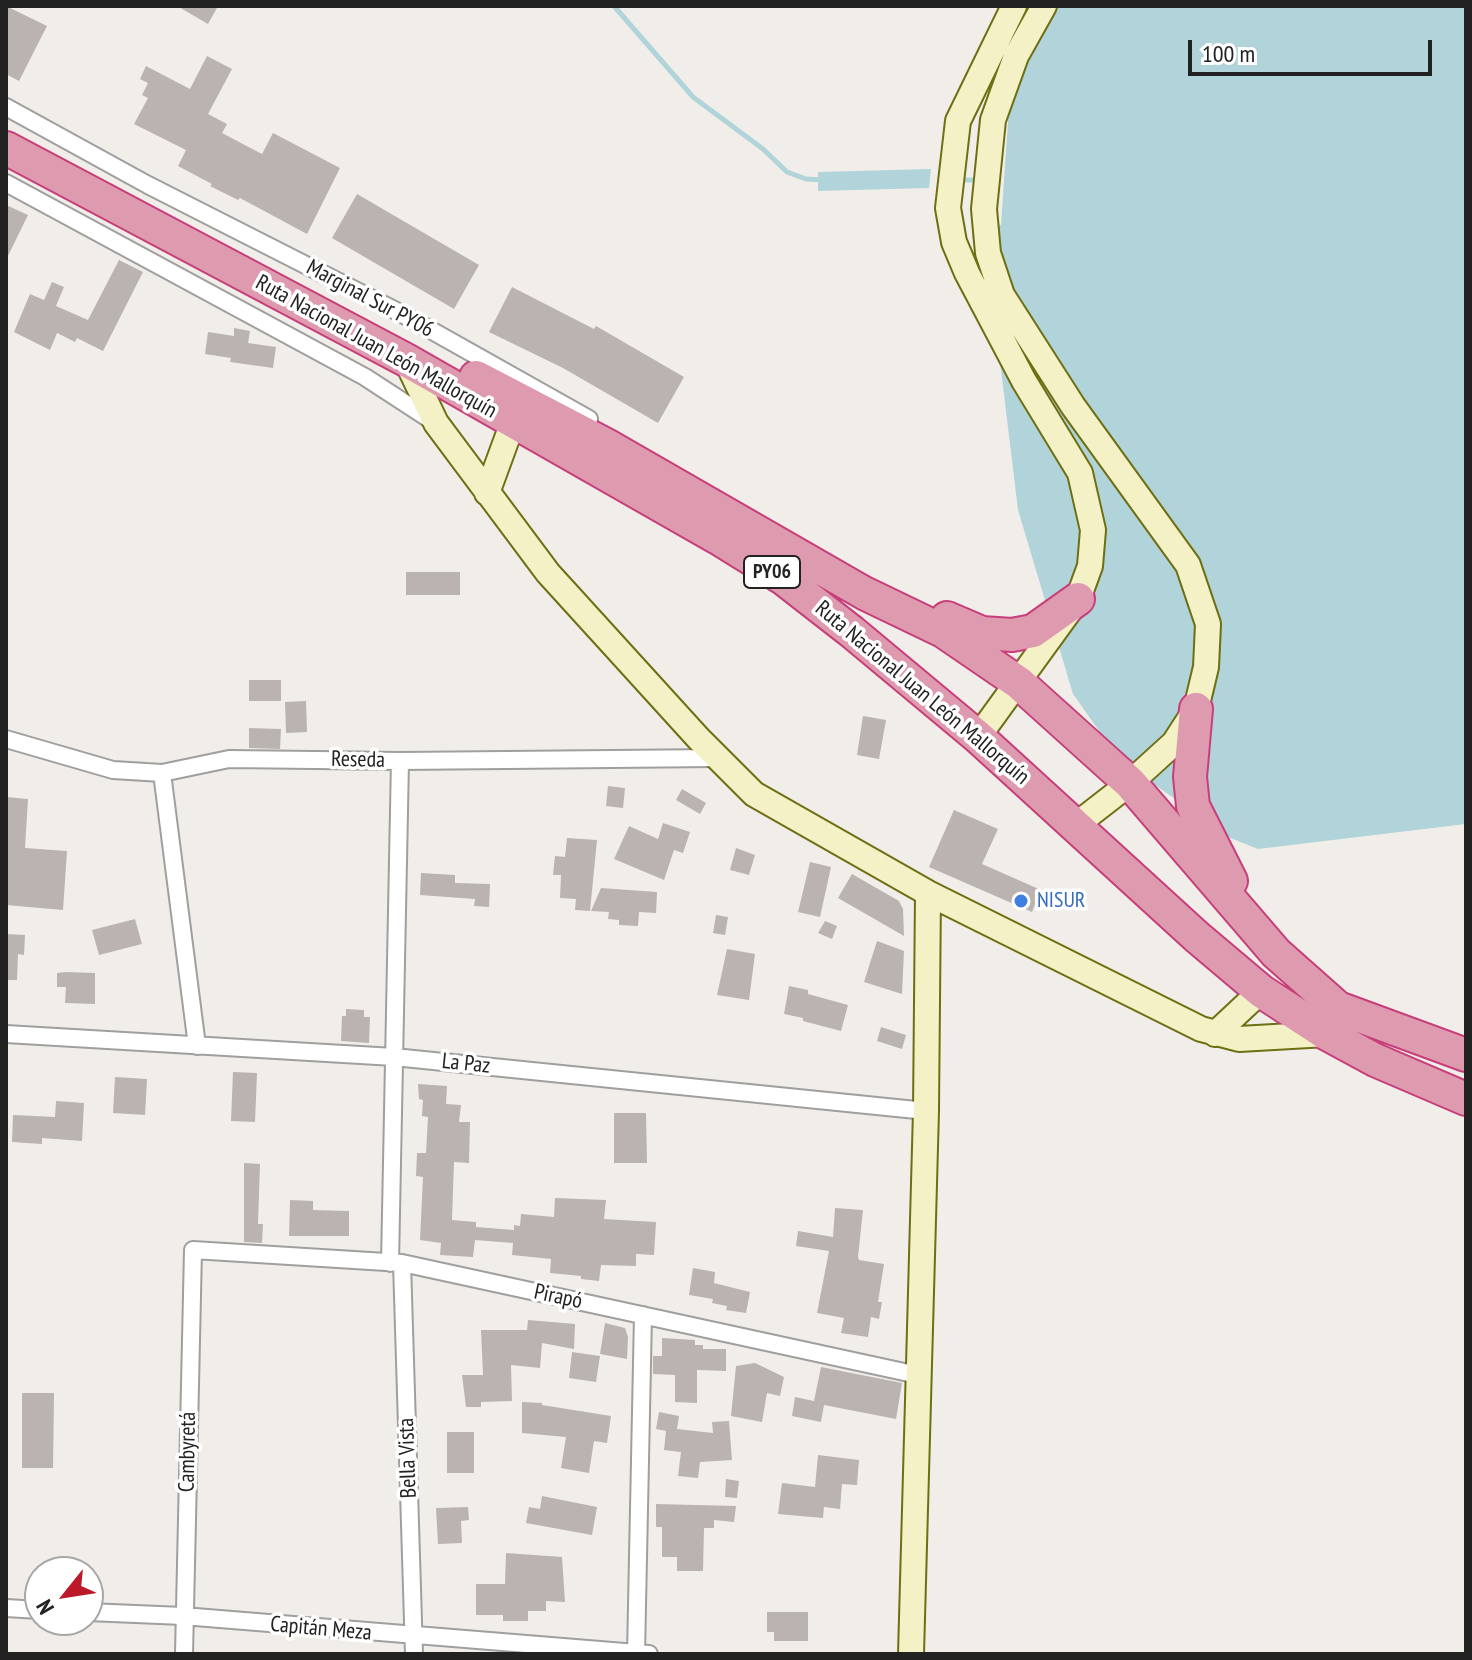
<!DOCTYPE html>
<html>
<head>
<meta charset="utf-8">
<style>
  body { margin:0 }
  #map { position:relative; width:1472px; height:1660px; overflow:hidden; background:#f1eeea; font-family:"PT Sans Narrow",sans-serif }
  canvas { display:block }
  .frame { position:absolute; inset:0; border:8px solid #222; pointer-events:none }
  .north { position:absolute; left:24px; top:1556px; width:80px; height:80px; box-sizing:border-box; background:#fff; border:2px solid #a7a7a7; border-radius:50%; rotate:240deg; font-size:22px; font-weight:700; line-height:32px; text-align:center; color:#222 }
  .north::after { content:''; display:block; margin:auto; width:28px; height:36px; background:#bb1829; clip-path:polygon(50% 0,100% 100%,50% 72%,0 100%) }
  .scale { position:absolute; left:1188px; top:40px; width:244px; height:36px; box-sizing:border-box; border:4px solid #222; border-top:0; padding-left:10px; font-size:24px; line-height:28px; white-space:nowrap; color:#222; -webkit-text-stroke:6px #fff; paint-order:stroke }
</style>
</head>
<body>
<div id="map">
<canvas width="1472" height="1660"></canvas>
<div class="frame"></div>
<div class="north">N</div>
<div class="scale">100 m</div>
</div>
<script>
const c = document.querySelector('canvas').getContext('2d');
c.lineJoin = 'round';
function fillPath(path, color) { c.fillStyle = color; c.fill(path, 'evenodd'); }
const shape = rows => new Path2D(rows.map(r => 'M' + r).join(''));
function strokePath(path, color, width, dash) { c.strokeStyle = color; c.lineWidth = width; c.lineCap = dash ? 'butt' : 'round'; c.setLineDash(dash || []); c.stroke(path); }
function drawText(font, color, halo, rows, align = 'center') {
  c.font = font + ' "PT Sans Narrow",sans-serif'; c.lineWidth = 7; c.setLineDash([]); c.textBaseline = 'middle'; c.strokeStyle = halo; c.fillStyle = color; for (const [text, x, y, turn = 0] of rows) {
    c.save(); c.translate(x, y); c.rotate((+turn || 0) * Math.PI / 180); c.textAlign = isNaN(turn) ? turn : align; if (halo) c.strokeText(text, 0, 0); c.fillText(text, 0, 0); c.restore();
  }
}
fillPath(shape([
  [1013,6,1466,6,1466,824,1258,849,1228,837,1119,759,1073,694,1018,510,979,188,991,88],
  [931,169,929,188,818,191,818,172]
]), '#b0d4d9');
fillPath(shape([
  [985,106,1009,107,1001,225,979,223,975,188]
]), '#f1eeea');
strokePath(shape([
  [614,6,693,97,763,149,787,172,806,179,824,180],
  [958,180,980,180]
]), '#b0d4d9', 5);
fillPath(shape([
  [6,6,47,26,19,81,6,74],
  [177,6,218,6,208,24],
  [207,56,232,69,208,114,227,124,222,133,262,154,273,133,340,168,307,234,240,198,238,200,210,186,212,184,178,166,186,150,134,124,148,98,142,95,148,83,140,79,146,66,190,89],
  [357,194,479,265,454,309,332,238],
  [6,205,28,215,6,260],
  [119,260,143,272,103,351,77,338,75,342,57,333,50,350,14,332,30,294,44,300,52,282,64,287,56,306,88,320],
  [512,287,594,329,596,326,684,377,658,423,563,368,489,332],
  [234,328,250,331,248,343,276,347,273,368,230,362,231,358,205,354,208,332,234,336],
  [406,572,460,572,460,595,406,595],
  [249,680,281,680,281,701,249,701],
  [306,701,307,732,286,733,285,702],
  [863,716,886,720,879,759,857,755],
  [249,728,281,729,280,749,249,748],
  [608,786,625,788,623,808,606,806],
  [682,789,706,803,700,814,676,800],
  [6,797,28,799,25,848,67,851,63,910,6,905],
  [954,810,998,829,982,864,1041,890,1032,912,929,867],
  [663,823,690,832,683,853,674,850,664,880,614,859,629,826,658,839],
  [567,838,597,840,590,911,575,910,576,899,560,898,561,875,553,875,555,856,565,857],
  [736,848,755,855,749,875,730,870],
  [810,862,831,867,820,917,798,912],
  [421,873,455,875,455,883,490,884,489,907,474,906,475,899,420,895],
  [852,874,899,901,903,909,904,936,838,898],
  [601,888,657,892,656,913,639,912,638,926,619,925,619,920,608,919,609,912,591,911],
  [716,915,728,917,725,935,713,933],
  [135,919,142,944,99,955,92,930],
  [825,921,837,926,832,939,818,933],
  [6,934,25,935,24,955,18,954,17,980,6,980],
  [877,941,904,951,902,994,864,982],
  [727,949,755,954,749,1000,717,995],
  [66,972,95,973,95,1004,65,1003,66,987,57,987,57,973],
  [789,986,808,990,808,994,848,1005,841,1031,803,1021,803,1018,784,1014],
  [346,1009,364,1010,364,1017,370,1017,369,1043,341,1041,342,1016,346,1016],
  [881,1027,906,1035,902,1049,877,1041],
  [233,1072,257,1073,255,1122,231,1121],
  [115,1077,147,1079,145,1115,113,1113],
  [418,1084,447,1086,446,1104,461,1105,459,1122,470,1122,469,1163,454,1162,452,1220,476,1222,476,1227,514,1230,514,1225,520,1226,521,1214,554,1217,555,1198,606,1200,604,1219,656,1222,654,1255,636,1254,636,1266,601,1265,599,1281,581,1279,581,1276,550,1273,551,1259,512,1255,513,1243,475,1240,473,1257,440,1255,441,1243,420,1240,423,1177,416,1176,417,1153,426,1153,428,1117,422,1116,423,1100,419,1099],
  [56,1101,84,1103,82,1141,42,1138,42,1144,12,1142,13,1115,55,1117],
  [614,1113,646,1113,647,1163,614,1163],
  [244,1163,260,1164,258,1224,263,1224,262,1243,244,1242],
  [290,1200,313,1201,313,1210,349,1211,349,1236,289,1236],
  [835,1208,863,1210,858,1257,859,1260,884,1264,878,1302,882,1302,879,1319,871,1317,868,1337,841,1333,844,1318,817,1313,829,1251,796,1246,798,1231,833,1237],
  [693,1268,715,1272,714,1283,750,1292,746,1313,726,1310,727,1306,712,1303,713,1299,689,1295],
  [528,1320,575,1324,574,1349,542,1343,540,1368,511,1365,512,1401,481,1402,481,1407,466,1407,462,1375,483,1375,481,1330,527,1330],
  [605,1323,625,1328,628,1337,627,1359,600,1354],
  [662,1338,695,1340,695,1345,703,1345,703,1349,726,1349,726,1371,697,1370,697,1403,675,1402,675,1375,653,1374,653,1356,662,1356],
  [572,1352,600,1356,596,1382,569,1378],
  [755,1363,784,1377,780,1396,767,1393,762,1422,731,1416,736,1366],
  [821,1367,902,1383,896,1419,824,1405,821,1422,792,1416,795,1397,814,1401],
  [22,1393,54,1393,53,1468,22,1468],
  [522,1402,542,1403,542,1405,611,1416,607,1443,594,1441,589,1473,561,1468,566,1437,522,1433],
  [659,1412,679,1416,677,1429,713,1433,712,1422,729,1421,732,1460,700,1462,698,1478,678,1476,681,1452,664,1450,666,1431,656,1429],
  [447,1432,474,1432,474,1473,447,1473],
  [818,1455,859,1460,857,1485,842,1484,840,1509,824,1507,823,1518,778,1514,782,1483,815,1487],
  [726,1479,739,1481,737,1498,725,1497],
  [542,1496,597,1507,592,1535,526,1523,529,1507,540,1509],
  [656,1504,736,1506,734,1522,714,1520,714,1528,704,1528,703,1571,677,1571,677,1557,662,1557,662,1527,656,1527],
  [468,1507,469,1520,461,1521,462,1543,438,1544,436,1508],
  [506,1553,562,1557,565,1602,546,1601,546,1611,528,1611,528,1621,503,1621,503,1615,476,1615,476,1584,505,1584],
  [767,1612,808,1612,808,1641,774,1641,774,1632,767,1632]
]), '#bab3b0');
const street = shape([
  [6,107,148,185,404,315,589,419],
  [6,183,365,377,434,422],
  [6,739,113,770,162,773,229,759,400,761,717,758],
  [162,773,197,1046],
  [6,1034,394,1057,926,1111],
  [390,1263,400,761],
  [402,1263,414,1654],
  [6,1608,40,1610],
  [88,1612,183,1616,649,1654],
  [184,1654,193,1250,402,1263,918,1375],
  [636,1654,643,1315]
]);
const secondary = shape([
  [1044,6,1016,56,993,120,984,209,988,253,1002,295,1073,406,1188,565,1208,624,1206,667,1196,709,1174,743,1130,783,1076,825],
  [406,360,436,423,548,573,699,739,754,794,928,893,1201,1029,1239,1039,1327,1034],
  [487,493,513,422,515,408],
  [978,737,1078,599,1090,566,1093,530,1080,473,1024,381,967,273,954,242,948,208,958,121,1014,6],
  [1215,1034,1261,991],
  [911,1654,926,1111,928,893]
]);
const highway = shape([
  [6,148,406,360,718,538,784,579,852,632,978,737,1197,937,1261,991,1327,1034,1375,1060,1466,1099],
  [476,377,610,447,864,593,943,631,1019,683,1130,783,1276,953,1338,1008,1466,1055],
  [947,618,982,633,1012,635,1033,631,1078,599],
  [1196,709,1190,777,1193,806,1231,881]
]);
strokePath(street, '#9f9f9f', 20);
strokePath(secondary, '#6e6f13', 28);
strokePath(highway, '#c73e7b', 36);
strokePath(street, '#fff', 16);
strokePath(secondary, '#f3f1c5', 24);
strokePath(highway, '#de9baf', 32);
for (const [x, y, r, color] of [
  [1021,901,8,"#3f7fe0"]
]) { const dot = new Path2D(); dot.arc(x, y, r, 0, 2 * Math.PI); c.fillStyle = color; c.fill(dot); strokePath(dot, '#fff', 3); }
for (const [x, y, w] of [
  [772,572,56]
]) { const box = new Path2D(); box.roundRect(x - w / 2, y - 16, w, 32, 6); c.fillStyle = '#fff'; c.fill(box); strokePath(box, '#222', 2); }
drawText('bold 20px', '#222', null, [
  ["PY06",772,572]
]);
drawText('22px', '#222', '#fff', [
  ["Marginal Sur PY06",370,299,28],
  ["Ruta Nacional Juan León Mallorquín",376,347,29],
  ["Ruta Nacional Juan León Mallorquín",922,693,40],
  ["Reseda",358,760,1],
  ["La Paz",466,1064,6],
  ["Pirapó",558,1297,12],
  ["Cambyretá",188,1452,-89],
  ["Bella Vista",408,1458,-92],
  ["Capitán Meza",321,1629,5]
]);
drawText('22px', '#366cbe', '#fff', [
  ["NISUR",1037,901]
], 'left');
</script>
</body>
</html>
